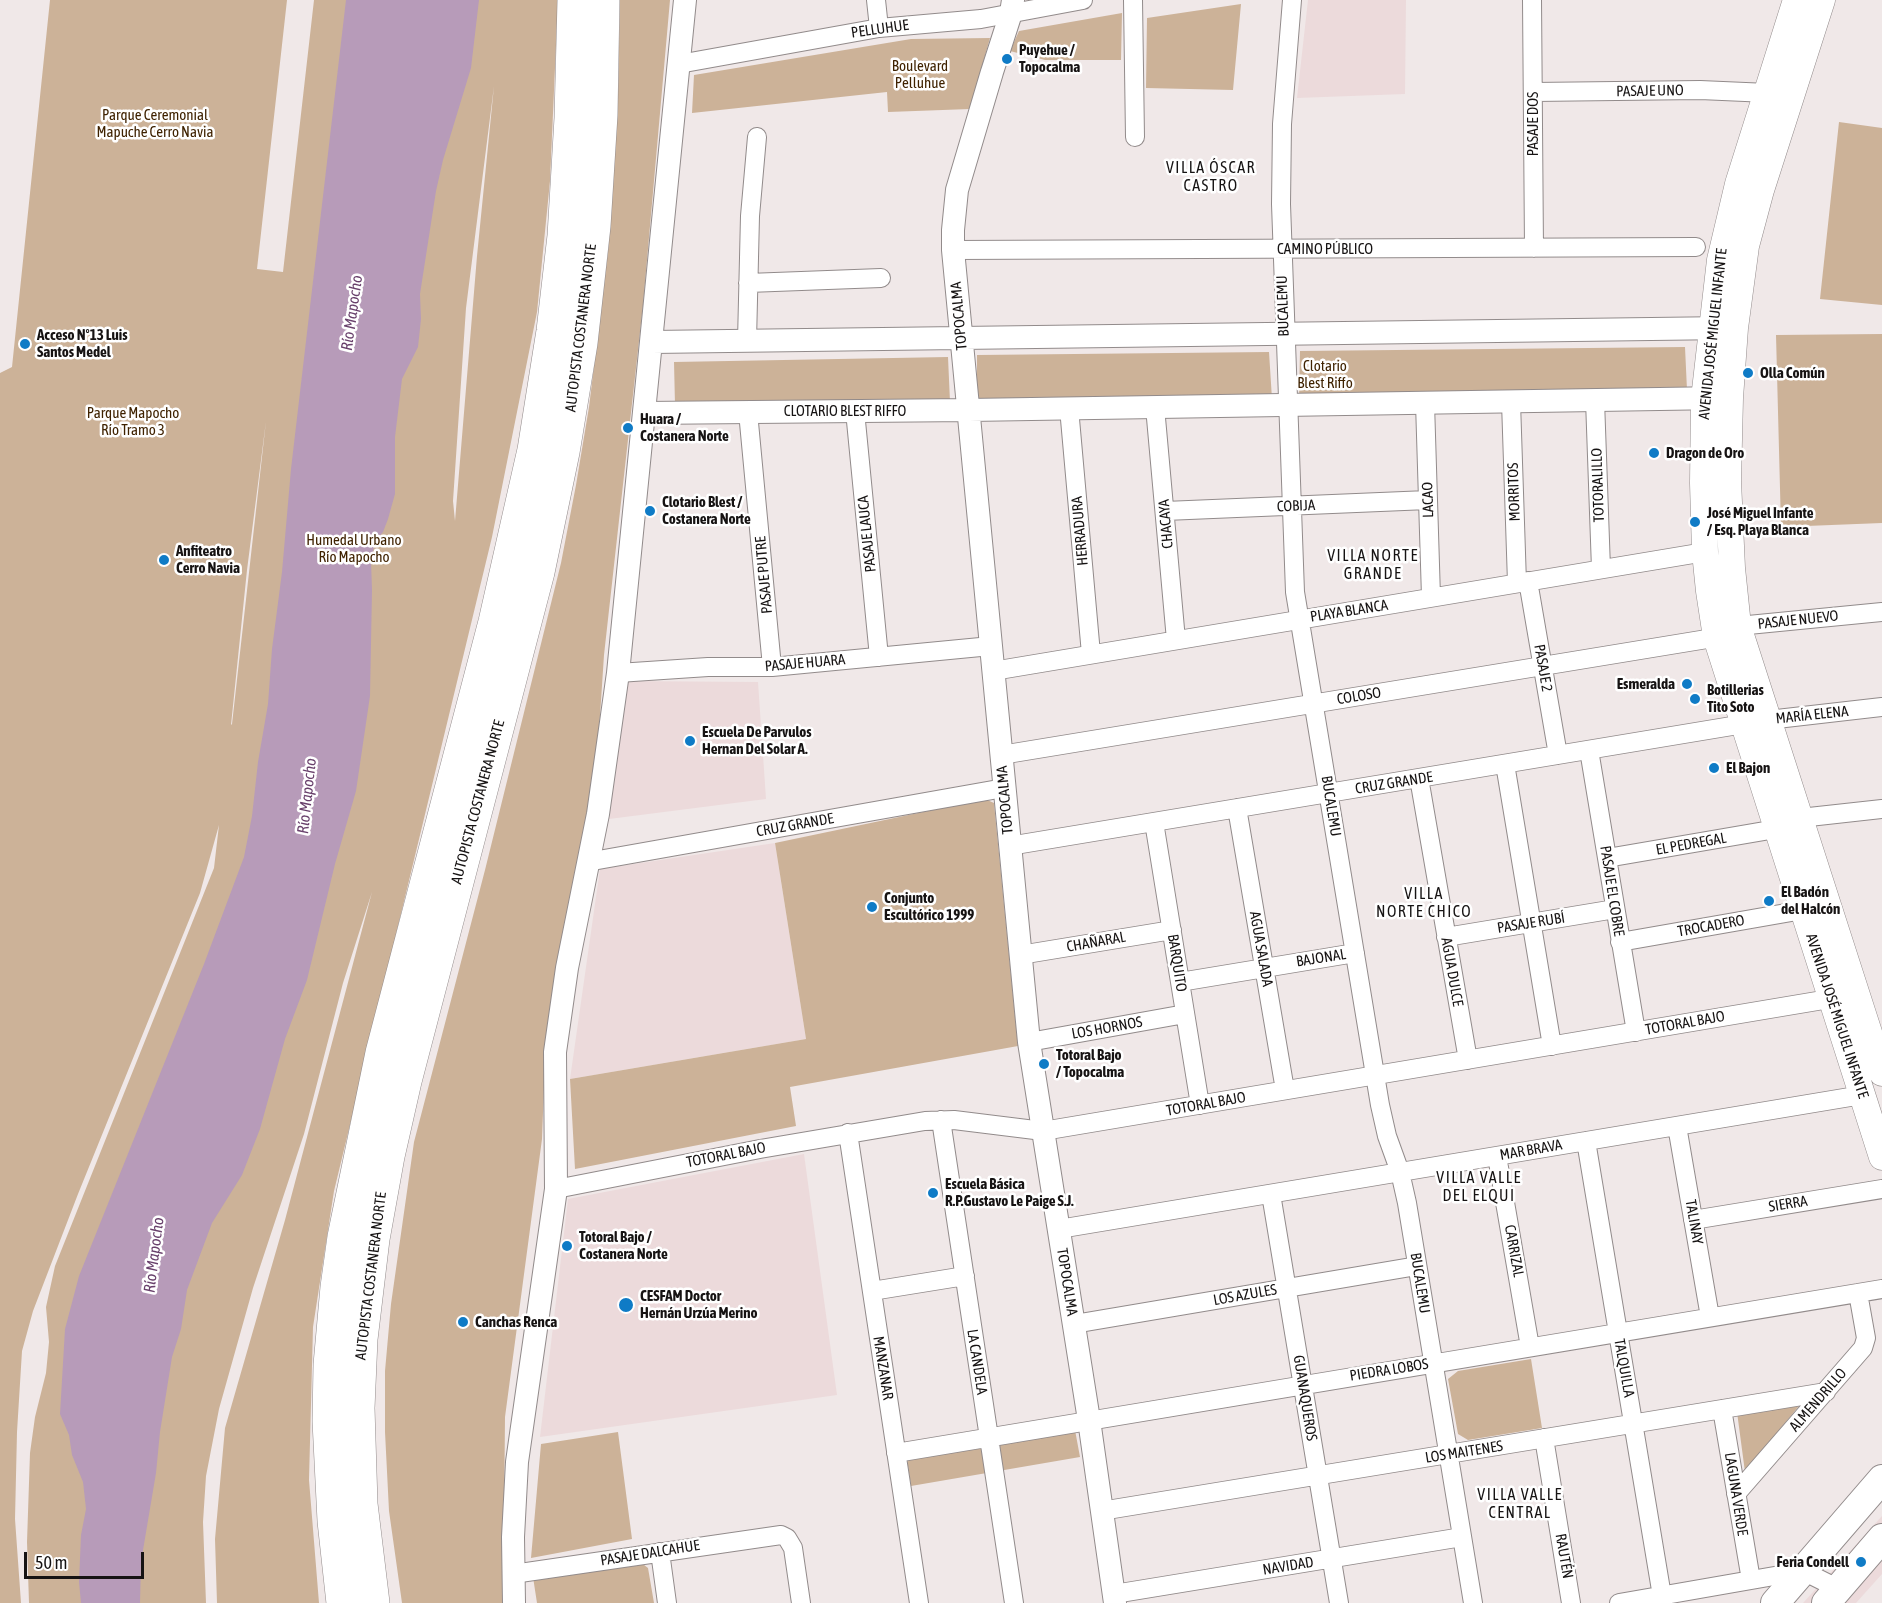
<!DOCTYPE html>
<html>
<head>
<meta charset="utf-8">
<style>
  body { margin:0 }
  #map { position:relative; width:1882px; height:1603px; overflow:hidden; background:#f0e8e8; font-family:"Asap Condensed",sans-serif }
  canvas { display:block }
  .scale { position:absolute; left:24px; top:1552px; width:120px; height:27px; box-sizing:border-box; border:3px solid #161313; border-top:0; padding-left:8px; font-size:18px; line-height:21px; white-space:nowrap; color:#161313; -webkit-text-stroke:4px #fff; paint-order:stroke }
</style>
</head>
<body>
<div id="map">
<canvas width="1882" height="1603"></canvas>
<div class="scale">50 m</div>
</div>
<script>
const c = document.querySelector('canvas').getContext('2d');
c.lineJoin = 'round';
function fillPath(path, color) { c.fillStyle = color; c.fill(path, 'evenodd'); }
const shape = rows => new Path2D(rows.map(r => 'M' + r).join(''));
function strokePath(path, color, width, dash) { c.strokeStyle = color; c.lineWidth = width; c.lineCap = dash ? 'butt' : 'round'; c.setLineDash(dash || []); c.stroke(path); }
function drawText(font, color, halo, rows, align = 'center') {
  c.font = font + ' "Asap Condensed",sans-serif'; c.lineWidth = 5; c.setLineDash([]); c.textBaseline = 'middle'; c.strokeStyle = halo; c.fillStyle = color; for (const [text, x, y, turn = 0] of rows) {
    c.save(); c.translate(x, y); c.rotate((+turn || 0) * Math.PI / 180); c.textAlign = isNaN(turn) ? turn : align; if (halo) c.strokeText(text, 0, 0); c.fillText(text, 0, 0); c.restore();
  }
}
fillPath(shape([
  [1308,0,1406,0,1405,94,1297,98],
  [624,681,758,682,766,799,609,819],
  [775,843,806,1039,570,1079,600,869],
  [804,1154,837,1395,540,1437,568,1199],
  [1882,1516,1882,1574,1856,1603,1803,1603]
]), '#ecdadb');
fillPath(shape([
  [50,0,287,0,257,269,283,272,314,0,558,0,550,181,537,312,492,537,334,1191,313,1327,309,1480,319,1603,217,1603,215,1539,225,1428,285,1220,372,892,343,983,304,1134,253,1288,219,1409,206,1476,203,1522,206,1603,29,1603,27,1542,30,1453,35,1417,46,1373,49,1342,46,1307,55,1266,214,868,219,825,200,893,78,1194,33,1311,22,1351,17,1432,15,1519,21,1603,0,1603,0,373,12,367],
  [494,86,477,256,455,521,453,501,466,308],
  [266,421,232,724,231,725,247,570],
  [620,0,670,0,643,305,604,655,598,746,590,806,546,1034,542,1139,505,1417,504,1519,507,1603,402,1603,389,1511,385,1432,385,1371,391,1304,414,1142,485,870,561,563,576,485,589,407,608,251,618,95],
  [1241,4,1233,90,1146,88,1147,18],
  [1122,13,1121,60,1045,60,1010,51,1019,31],
  [990,38,970,109,888,112,887,92,692,113,694,75,911,39],
  [1839,122,1882,128,1882,305,1820,299],
  [1882,334,1882,523,1781,527,1776,335],
  [1685,347,1687,390,1299,399,1300,351],
  [1269,352,1272,399,977,401,977,355],
  [948,357,950,402,675,405,674,362],
  [985,799,994,803,1018,1046,790,1087,796,1126,575,1169,570,1079,806,1039,775,843],
  [1531,1359,1542,1428,1468,1440,1458,1434,1448,1379,1458,1371],
  [1803,1401,1745,1472,1737,1412],
  [1075,1430,1080,1457,911,1486,907,1459],
  [618,1432,632,1539,531,1558,541,1444],
  [639,1561,648,1568,654,1603,537,1603,533,1577]
]), '#ccb298');
fillPath(shape([
  [346,0,479,0,471,68,443,160,436,191,420,294,421,319,418,347,402,379,395,437,395,494,388,519,383,532,375,542,371,561,372,590,370,696,356,791,335,864,307,980,285,1039,260,1129,242,1175,212,1223,187,1290,181,1329,172,1357,160,1432,156,1473,141,1562,140,1603,81,1603,79,1582,81,1535,86,1509,83,1482,72,1455,69,1435,60,1414,65,1329,79,1276,204,964,244,857,252,816,258,762,268,704,272,649,282,572,291,469]
]), '#b79bb9');
const minor = shape([
  [876,0,879,28],
  [1133,0,1135,137],
  [1292,0,1282,124,1281,204,1295,592,1380,1105,1387,1136,1400,1172,1407,1203,1473,1603],
  [1532,0,1534,248],
  [679,64,879,28,981,19,1083,0],
  [1533,92,1700,90,1768,93],
  [953,250,1696,247],
  [748,283,881,278],
  [747,341,750,216,757,137],
  [1595,400,1601,569],
  [1511,402,1517,583],
  [1425,403,1431,597],
  [1155,407,1176,640],
  [1069,408,1091,654],
  [855,411,879,657],
  [748,412,772,667],
  [1165,511,1428,500],
  [1528,581,1558,755],
  [993,671,1705,552],
  [618,673,708,667,772,667,991,646],
  [1589,750,1636,1032],
  [1001,755,1713,638,1738,626,1882,612],
  [1505,764,1552,1046],
  [1419,778,1468,1060],
  [1237,808,1285,1090],
  [1154,822,1200,1105],
  [1009,846,1768,720,1882,707],
  [1607,858,1776,829,1800,818,1882,809],
  [587,862,1004,788],
  [1446,937,1615,909],
  [1620,942,1803,910],
  [1020,955,1172,930],
  [1180,982,1355,953],
  [1029,1042,1185,1014],
  [941,1120,1014,1603],
  [1677,1126,1710,1317],
  [848,1133,919,1603],
  [1586,1141,1662,1596],
  [1497,1156,1530,1347],
  [556,1189,760,1149,925,1121,954,1120,1043,1131,1841,997],
  [1271,1194,1339,1603],
  [1693,1220,1882,1189],
  [1059,1229,1862,1095],
  [872,1291,965,1276],
  [1074,1324,1417,1266],
  [1722,1409,1751,1580],
  [1544,1438,1571,1603],
  [896,1453,1882,1289],
  [1736,1494,1863,1348,1866,1338,1858,1293],
  [1101,1511,1826,1392],
  [660,1552,667,1603],
  [513,1574,781,1535,787,1538,793,1548,801,1603],
  [1114,1594,1462,1537],
  [1619,1603,1803,1571,1839,1589]
]);
const tertiary = shape([
  [1013,0,1011,13,992,72,957,190,953,230,953,250,1029,1042,1089,1420,1115,1603],
  [652,342,1728,328],
  [644,413,969,410,1722,398],
  [514,1603,513,1537,517,1462,556,1189,555,1052,567,968,598,814,618,673,685,0]
]);
const secondary = shape([
  [1796,0,1738,184,1720,260,1704,399,1703,483,1705,552,1709,591,1716,637,1882,1157],
  [1822,0,1761,190,1746,246,1735,328,1730,398,1728,481,1732,568,1738,626,1882,1073]
]);
const primary = shape([
  [1775,1603,1882,1479],
  [1826,1603,1882,1538]
]);
const motorway = shape([
  [343,1603,334,1521,329,1421,330,1365,337,1287,344,1237,382,1053,495,622,534,450,553,331,564,236,571,118,574,0],
  [373,1603,361,1504,358,1408,361,1339,373,1239,388,1156,405,1081,538,572,563,452,581,343,594,226,601,115,603,0]
]);
strokePath(minor, '#928b8b', 20);
strokePath(tertiary, '#928b8b', 24);
strokePath(secondary, '#928b8b', 27);
strokePath(primary, '#928b8b', 30);
strokePath(motorway, '#928b8b', 34);
strokePath(minor, '#fff', 18);
strokePath(tertiary, '#fff', 22);
strokePath(secondary, '#fff', 26);
strokePath(primary, '#fff', 28);
strokePath(motorway, '#fff', 33);
for (const [x, y, r, color] of [
  [1007,59,6,"#0f7bc6"],
  [25,344,6,"#0f7bc6"],
  [1748,373,6,"#0f7bc6"],
  [628,428,6,"#0f7bc6"],
  [1654,453,6,"#0f7bc6"],
  [650,511,6,"#0f7bc6"],
  [1695,522,6,"#0f7bc6"],
  [164,560,6,"#0f7bc6"],
  [1687,684,6,"#0f7bc6"],
  [1695,699,6,"#0f7bc6"],
  [690,741,6,"#0f7bc6"],
  [1714,768,6,"#0f7bc6"],
  [1769,901,6,"#0f7bc6"],
  [872,907,6,"#0f7bc6"],
  [1044,1064,6,"#0f7bc6"],
  [933,1193,6,"#0f7bc6"],
  [567,1246,6,"#0f7bc6"],
  [626,1305,8,"#0f7bc6"],
  [463,1322,6,"#0f7bc6"],
  [1861,1562,6,"#0f7bc6"]
]) { const dot = new Path2D(); dot.arc(x, y, r, 0, 2 * Math.PI); c.fillStyle = color; c.fill(dot); strokePath(dot, '#fff', 2); }
drawText('15px', '#161313', '#fff', [
  ["PELLUHUE",880,29,-8],
  ["PASAJE UNO",1650,91,-1],
  ["PASAJE DOS",1533,124,-90],
  ["CAMINO PÚBLICO",1325,249],
  ["BUCALEMU",1283,306,-92],
  ["TOPOCALMA",959,316,-95],
  ["AUTOPISTA COSTANERA NORTE",581,328,-83],
  ["AVENIDA JOSÉ MIGUEL INFANTE",1713,334,-84],
  ["CLOTARIO BLEST RIFFO",845,411],
  ["TOTORALILLO",1598,485,-92],
  ["MORRITOS",1514,492,-92],
  ["LACAO",1428,500,-92],
  ["COBIJA",1296,506,-2],
  ["CHACAYA",1166,524,-95],
  ["HERRADURA",1080,531,-95],
  ["PASAJE LAUCA",867,534,-96],
  ["PASAJE PUTRE",764,575,-95],
  ["PLAYA BLANCA",1349,611,-9],
  ["PASAJE NUEVO",1798,620,-6],
  ["PASAJE HUARA",805,663,-5],
  ["PASAJE 2",1543,668,80],
  ["COLOSO",1359,696,-9],
  ["MARÍA ELENA",1812,715,-6],
  ["CRUZ GRANDE",1394,783,-9],
  ["TOPOCALMA",1005,800,-95],
  ["AUTOPISTA COSTANERA NORTE",478,802,-75],
  ["BUCALEMU",1331,806,81],
  ["CRUZ GRANDE",795,825,-10],
  ["EL PEDREGAL",1691,844,-10],
  ["PASAJE EL COBRE",1612,891,81],
  ["PASAJE RUBÍ",1531,923,-9],
  ["TROCADERO",1711,926,-10],
  ["CHAÑARAL",1096,942,-10],
  ["AGUA SALADA",1261,949,80],
  ["BAJONAL",1321,958,-9],
  ["BARQUITO",1177,963,81],
  ["AGUA DULCE",1452,972,80],
  ["AVENIDA JOSÉ MIGUEL INFANTE",1837,1016,72],
  ["TOTORAL BAJO",1685,1023,-10],
  ["LOS HORNOS",1107,1028,-10],
  ["TOTORAL BAJO",1206,1104,-10],
  ["MAR BRAVA",1531,1150,-10],
  ["TOTORAL BAJO",726,1155,-11],
  ["SIERRA",1788,1204,-9],
  ["TALINAY",1694,1222,80],
  ["CARRIZAL",1514,1251,80],
  ["AUTOPISTA COSTANERA NORTE",371,1276,-83],
  ["TOPOCALMA",1067,1282,81],
  ["BUCALEMU",1420,1283,81],
  ["LOS AZULES",1245,1295,-10],
  ["LA CANDELA",977,1362,81],
  ["MANZANAR",883,1368,81],
  ["TALQUILLA",1624,1368,80],
  ["PIEDRA LOBOS",1389,1370,-9],
  ["GUANAQUEROS",1305,1398,81],
  ["ALMENDRILLO",1818,1400,-49],
  ["LOS MAITENES",1464,1452,-9],
  ["LAGUNA VERDE",1736,1494,81],
  ["PASAJE DALCAHUE",650,1553,-9],
  ["RAUTÉN",1564,1556,80],
  ["NAVIDAD",1288,1566,-9]
]);
drawText('bold 15px', '#161313', '#fff', [
  ["Puyehue /",1019,50],
  ["Topocalma",1019,67],
  ["Acceso N°13 Luis",37,335],
  ["Santos Medel",37,352],
  ["Olla Común",1760,373],
  ["Huara /",640,419],
  ["Costanera Norte",640,436],
  ["Dragon de Oro",1666,453],
  ["Clotario Blest /",662,502],
  ["Costanera Norte",662,519],
  ["José Miguel Infante",1707,513],
  ["/ Esq. Playa Blanca",1707,530],
  ["Anfiteatro",176,551],
  ["Cerro Navia",176,568],
  ["Esmeralda",1675,684,"right"],
  ["Botillerias",1707,690],
  ["Tito Soto",1707,707],
  ["Escuela De Parvulos",702,732],
  ["Hernan Del Solar A.",702,749],
  ["El Bajon",1726,768],
  ["El Badón",1781,892],
  ["del Halcón",1781,909],
  ["Conjunto",884,898],
  ["Escultórico 1999",884,915],
  ["Totoral Bajo",1056,1055],
  ["/ Topocalma",1056,1072],
  ["Escuela Básica",945,1184],
  ["R.P.Gustavo Le Paige S.J.",945,1201],
  ["Totoral Bajo /",579,1237],
  ["Costanera Norte",579,1254],
  ["CESFAM Doctor",640,1296],
  ["Hernán Urzúa Merino",640,1313],
  ["Canchas Renca",475,1322],
  ["Feria Condell",1849,1562,"right"]
], 'left');
drawText('15px', '#3f2200', '#fff', [
  ["Boulevard",920,66],
  ["Pelluhue",920,83],
  ["Parque Ceremonial",155,115],
  ["Mapuche Cerro Navia",155,132],
  ["Clotario",1325,366],
  ["Blest Riffo",1325,383],
  ["Parque Mapocho",133,413],
  ["Río Tramo 3",133,430],
  ["Humedal Urbano",354,540],
  ["Río Mapocho",354,557]
]);
c.letterSpacing = '1.5px';
drawText('16px', '#161313', '#fff', [
  ["VILLA ÓSCAR",1211,168],
  ["CASTRO",1211,186],
  ["VILLA NORTE",1373,556],
  ["GRANDE",1373,574],
  ["VILLA",1424,894],
  ["NORTE CHICO",1424,912],
  ["VILLA VALLE",1479,1178],
  ["DEL ELQUI",1479,1196],
  ["VILLA VALLE",1520,1495],
  ["CENTRAL",1520,1513]
]);
c.letterSpacing = '0px';
drawText('italic 16px', '#69416c', '#fff', [
  ["Río Mapocho",352,313,-82],
  ["Río Mapocho",307,796,-84],
  ["Río Mapocho",154,1255,-83]
]);
</script>
</body>
</html>
